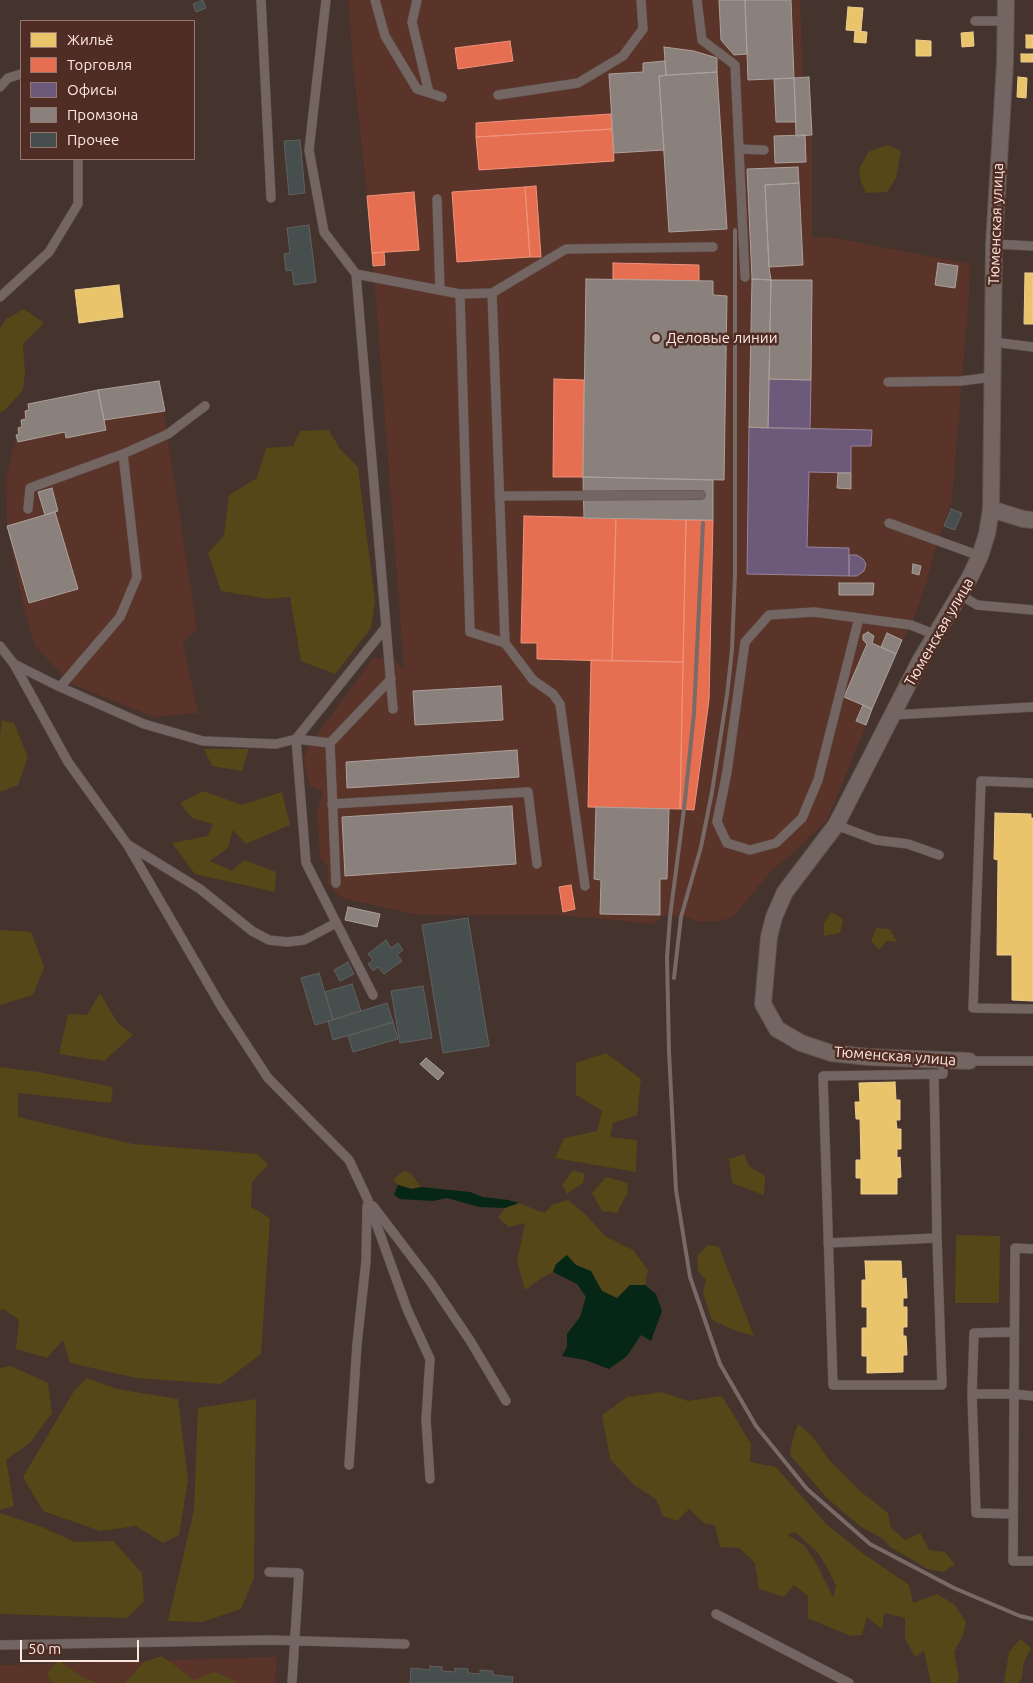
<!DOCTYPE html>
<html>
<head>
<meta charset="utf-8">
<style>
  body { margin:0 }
  #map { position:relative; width:1033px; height:1683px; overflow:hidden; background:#45332e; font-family:Ubuntu,sans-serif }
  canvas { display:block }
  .legend { position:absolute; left:20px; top:20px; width:175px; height:140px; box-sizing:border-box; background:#4f2d24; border:1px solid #957770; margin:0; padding:6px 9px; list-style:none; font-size:15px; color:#fee7e1 }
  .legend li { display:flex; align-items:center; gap:10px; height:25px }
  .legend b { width:25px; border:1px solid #957770 }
  .scale { position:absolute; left:20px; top:1640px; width:119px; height:22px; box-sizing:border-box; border:2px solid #fee7e1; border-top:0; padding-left:6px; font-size:15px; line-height:18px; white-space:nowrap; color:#fee7e1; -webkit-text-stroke:4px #4f2d24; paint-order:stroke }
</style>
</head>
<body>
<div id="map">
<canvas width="1033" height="1683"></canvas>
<ul class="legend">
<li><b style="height:14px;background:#e9c46a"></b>Жильё</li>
<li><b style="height:14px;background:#e76f51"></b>Торговля</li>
<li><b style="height:14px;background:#6d597a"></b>Офисы</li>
<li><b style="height:14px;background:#8a817c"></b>Промзона</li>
<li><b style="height:14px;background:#474e4e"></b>Прочее</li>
</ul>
<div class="scale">50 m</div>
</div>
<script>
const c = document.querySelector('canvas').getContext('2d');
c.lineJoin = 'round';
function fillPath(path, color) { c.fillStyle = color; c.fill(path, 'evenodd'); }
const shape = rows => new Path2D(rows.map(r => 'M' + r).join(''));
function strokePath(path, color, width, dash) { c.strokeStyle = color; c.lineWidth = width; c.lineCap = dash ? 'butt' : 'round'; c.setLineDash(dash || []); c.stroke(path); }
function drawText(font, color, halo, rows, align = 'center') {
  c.font = font + ' Ubuntu,sans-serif'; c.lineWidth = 5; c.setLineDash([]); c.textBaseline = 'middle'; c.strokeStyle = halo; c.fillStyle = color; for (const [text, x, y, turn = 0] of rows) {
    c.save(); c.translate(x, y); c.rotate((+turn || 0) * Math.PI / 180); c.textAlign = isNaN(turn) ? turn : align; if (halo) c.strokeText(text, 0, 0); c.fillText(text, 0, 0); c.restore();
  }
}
fillPath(shape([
  [348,0,800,0,803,77,809,77,812,135,812,237,829,237,970,264,969,295,952,500,938,540,925,587,911,625,896,654,827,820,792,854,773,869,733,917,720,921,701,922,686,917,662,916,654,924,560,915,418,915,343,898,334,891,327,882,328,866,320,857,317,811,323,791,310,786,303,759,308,747,373,658,394,660,404,670,374,277,367,196,353,64],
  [159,381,197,629,183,642,198,713,154,717,71,684,35,646,23,604,7,526,6,478,18,428,28,404,101,390],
  [277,1657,275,1683,0,1683,0,1665]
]), '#5a3329');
fillPath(shape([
  [887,145,901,151,896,178,887,192,866,193,861,182,859,170,868,152],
  [24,309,44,323,23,344,25,373,23,390,5,410,0,412,0,329,6,319],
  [329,430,340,449,358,467,375,601,371,628,335,674,301,661,290,597,268,599,221,591,208,553,224,536,229,495,257,478,266,448,293,446,300,431],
  [2,720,14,723,28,757,18,785,0,792,0,737],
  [204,749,249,749,242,771,212,766],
  [203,791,242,805,282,792,290,825,246,844,233,830,228,848,210,861,232,871,244,860,276,872,275,892,195,874,172,843,208,836,213,824,192,818,180,803],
  [831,912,843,919,840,933,824,936,824,923],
  [876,928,890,929,897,942,887,941,879,950,871,941],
  [0,930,31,932,44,967,33,995,0,1005],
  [100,993,117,1022,133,1035,104,1061,59,1054,68,1014,87,1015],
  [606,1053,641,1079,637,1115,613,1123,610,1137,637,1140,636,1172,555,1158,564,1138,597,1131,602,1111,576,1095,576,1063],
  [0,1067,39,1072,113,1087,111,1103,18,1093,18,1117,133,1144,258,1154,268,1165,252,1182,251,1207,270,1218,261,1354,221,1384,136,1378,70,1363,63,1340,47,1358,16,1349,19,1320,3,1309,0,1310],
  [744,1154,749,1166,765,1176,764,1195,732,1183,729,1159],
  [573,1170,585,1174,583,1183,567,1194,562,1185],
  [404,1171,411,1173,421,1187,412,1189,398,1185,393,1179],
  [606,1177,628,1183,627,1194,617,1213,602,1211,592,1193],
  [568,1200,586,1215,605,1236,633,1250,648,1270,645,1285,630,1285,617,1298,602,1291,591,1271,576,1265,556,1264,553,1272,543,1277,525,1290,517,1262,525,1223,509,1227,498,1218,505,1208,519,1203,544,1213,554,1204],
  [956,1235,1000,1236,999,1303,955,1303],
  [708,1245,719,1247,754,1336,733,1330,712,1320,703,1293,706,1280,698,1271,697,1256],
  [11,1366,48,1383,52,1413,30,1443,6,1460,14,1506,0,1510,0,1368],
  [87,1378,117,1389,178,1399,188,1480,179,1535,163,1543,136,1526,100,1531,43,1511,23,1477,74,1391],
  [662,1392,688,1401,722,1396,751,1444,750,1462,776,1467,826,1524,864,1554,909,1585,913,1603,937,1594,955,1605,966,1622,963,1635,954,1652,959,1678,957,1683,931,1683,924,1651,915,1657,905,1638,905,1618,884,1613,882,1629,867,1617,862,1635,850,1636,808,1618,808,1596,794,1585,784,1597,759,1589,755,1563,739,1548,720,1547,715,1525,705,1524,689,1509,677,1521,663,1516,656,1499,635,1486,610,1459,602,1415,627,1397],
  [795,1532,818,1553,828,1569,836,1586,833,1597,815,1561,804,1545,788,1535],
  [256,1399,254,1578,241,1609,202,1622,168,1621,194,1510,198,1408],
  [798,1424,812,1436,830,1461,860,1491,888,1513,891,1528,905,1540,920,1533,929,1550,945,1552,955,1564,944,1572,928,1569,890,1547,883,1539,860,1526,827,1498,790,1455,792,1441],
  [0,1513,42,1527,75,1542,113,1541,142,1573,144,1601,127,1618,0,1614],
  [1020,1639,1031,1648,1024,1662,1022,1678,1018,1683,1004,1683,1009,1652],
  [162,1656,194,1680,214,1672,236,1681,235,1683,125,1683,144,1662],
  [58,1660,84,1678,99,1683,52,1683,47,1674]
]), '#554717');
fillPath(shape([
  [398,1185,412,1189,421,1187,470,1192,483,1197,508,1200,519,1203,505,1208,479,1207,447,1198,433,1201,400,1199,394,1195],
  [567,1255,576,1265,591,1271,602,1291,617,1298,630,1285,645,1285,656,1294,662,1311,651,1341,641,1335,627,1356,609,1369,585,1360,562,1356,567,1347,567,1334,580,1317,586,1297,577,1284,553,1272,556,1264]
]), '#062715');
const homes = shape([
  [848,7,863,8,861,31,846,30,848,7],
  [855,31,867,32,866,43,854,42,855,31],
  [973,32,974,46,962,47,961,33,973,32],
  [1026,35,1033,35,1033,48,1026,48,1026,35],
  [916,40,931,41,931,56,916,56,916,40],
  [1021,54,1033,54,1033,62,1021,62,1021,54],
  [1018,77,1027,78,1026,98,1017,97,1018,77],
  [1025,273,1033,273,1033,324,1024,324,1025,273],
  [119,285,123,317,79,323,75,290,119,285],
  [995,813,1031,814,1031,818,1033,818,1033,1001,1012,1000,1012,955,997,955,998,860,994,859,995,813],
  [895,1082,896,1100,900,1100,900,1120,896,1120,897,1129,901,1129,901,1149,897,1149,897,1158,900,1157,901,1177,897,1178,897,1194,861,1194,861,1178,856,1178,856,1160,861,1160,860,1119,856,1119,855,1102,860,1102,859,1083,895,1082],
  [865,1261,901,1261,902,1279,906,1278,907,1298,903,1298,903,1307,907,1307,907,1327,903,1327,903,1336,906,1336,907,1355,903,1355,903,1372,867,1373,867,1356,862,1356,862,1328,867,1328,867,1307,862,1307,862,1280,866,1280,865,1261]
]);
fillPath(homes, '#e9c46a');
strokePath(homes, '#efce8e', 1);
const shops = shape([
  [510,41,513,61,458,69,455,48,510,41],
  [611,114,612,129,476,137,476,123,611,114],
  [612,129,614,161,479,170,476,137,612,129],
  [536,186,541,257,530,257,525,187,536,186],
  [525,187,530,257,457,262,452,192,525,187],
  [414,192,419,250,372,253,367,196,414,192],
  [384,252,385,265,373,266,372,253,384,252],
  [613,263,699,265,699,281,613,279,613,263],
  [554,379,584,380,583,477,553,477,554,379],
  [524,516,616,518,612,661,537,659,537,643,521,643,524,516],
  [616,518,686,520,683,662,612,661,616,518],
  [686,520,713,520,709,700,694,810,680,809,686,520],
  [591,660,683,662,680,809,588,807,591,660],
  [571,885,575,909,563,912,559,887,571,885]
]);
fillPath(shops, '#e76f51');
strokePath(shops, '#ee937c', 1);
const offices = shape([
  [769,379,811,380,810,429,768,428,769,379],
  [749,427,872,430,871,446,851,446,851,473,809,472,807,547,849,548,849,576,747,574,749,427],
  [849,555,857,555,863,559,866,564,864,571,857,576,849,576,849,555]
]);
fillPath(offices, '#6d597a');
strokePath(offices, '#988499', 1);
const industry = shape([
  [719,0,745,0,747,54,734,55,721,40,719,0],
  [745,0,791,0,794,78,748,80,745,0],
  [664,47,694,51,717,58,717,72,666,75,664,47],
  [665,61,666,75,659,76,664,150,614,153,609,74,643,72,643,63,665,61],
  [717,72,727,229,669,232,659,76,717,72],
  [809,77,812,135,796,136,794,78,809,77],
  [794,78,796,122,776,122,774,79,794,78],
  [805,135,806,162,775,163,774,136,805,135],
  [798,167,799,183,765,185,769,267,771,280,752,279,747,169,798,167],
  [799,183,803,265,769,267,765,185,799,183],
  [938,263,958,266,955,288,935,285,938,263],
  [586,279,713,281,713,295,727,296,724,480,583,477,586,279],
  [752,279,771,280,768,428,749,427,752,279],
  [771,280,812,280,811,380,769,379,771,280],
  [159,381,165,411,104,420,98,390,159,381],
  [98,390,106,430,66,438,65,432,18,442,16,435,19,434,18,428,22,427,21,420,26,419,25,411,29,410,28,404,98,390],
  [838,473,851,473,851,489,837,488,838,473],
  [583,477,713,480,713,520,584,518,583,477],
  [52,488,58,511,45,515,38,492,52,488],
  [55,512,78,589,29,603,7,526,55,512],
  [913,564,921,566,919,575,912,573,913,564],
  [839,583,874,583,873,595,839,595,839,583],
  [868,632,874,636,872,643,896,654,872,709,844,697,867,644,863,640,863,635,868,632],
  [887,633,902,640,896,654,881,647,887,633],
  [501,686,503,720,415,725,413,691,501,686],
  [863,705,872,709,866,725,856,721,863,705],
  [517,750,519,777,347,788,346,762,517,750],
  [512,806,516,864,345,876,342,817,512,806],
  [596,807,669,809,667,879,660,879,660,915,600,914,601,880,594,879,596,807],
  [348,907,380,914,377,927,345,920,348,907],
  [426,1058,444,1073,438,1080,420,1064,426,1058]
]);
fillPath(industry, '#8a817c');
strokePath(industry, '#ada09a', 1);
const building = shape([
  [203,0,206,8,196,12,193,4,203,0],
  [300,140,305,193,289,195,284,141,300,140],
  [309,225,316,282,294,285,292,270,286,271,284,254,290,253,287,228,309,225],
  [951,509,962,513,955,530,944,526,951,509],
  [468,918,489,1046,443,1053,422,925,468,918],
  [386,940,391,948,398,943,403,950,397,955,402,961,384,974,378,967,373,971,368,964,373,960,368,954,386,940],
  [348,962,354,974,340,981,334,970,348,962],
  [319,973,333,1020,315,1025,301,978,319,973],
  [352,984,361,1011,333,1020,325,992,352,984],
  [423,986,432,1038,400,1043,391,991,423,986],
  [387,1003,393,1022,333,1040,328,1021,387,1003],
  [393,1022,398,1039,353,1052,348,1036,393,1022],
  [430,1666,442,1667,442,1671,455,1672,455,1668,468,1669,468,1673,480,1674,480,1670,493,1671,493,1675,513,1677,512,1683,410,1683,411,1668,430,1670,430,1666]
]);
fillPath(building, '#474e4e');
strokePath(building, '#61605f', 1);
const service = shape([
  [261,0,271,198],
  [326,0,309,150,324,232,356,274,393,709],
  [375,0,385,36,417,89,442,97],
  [417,0,412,22,429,93],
  [697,0,702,40,735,65,745,277],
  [975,21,1006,21],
  [0,87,8,78,21,74],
  [498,95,578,83,623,56,643,29,641,0],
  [739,149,764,150],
  [437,199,440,290],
  [994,244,1033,246],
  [356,274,460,294,492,293,566,249,713,247],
  [492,293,505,643,533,680,553,694,560,704,585,886],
  [460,294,470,632,505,643],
  [0,297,49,252,78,204,78,159],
  [993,342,1033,347],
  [888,382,961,381,992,377],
  [123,454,168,434,205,406],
  [499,496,701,495],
  [28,509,30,488,123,454,137,577,120,617,60,687],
  [889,523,980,556],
  [959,594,977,605,1033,610],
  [859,618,818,780,802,818,776,843,750,850,727,843,717,822,727,772,745,642,769,615,814,612,859,618,911,625,936,635],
  [0,646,14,664,68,762,127,844,221,1006,268,1078,349,1160,367,1198,407,1309,430,1359,426,1419,430,1479],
  [14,664,60,687,144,724,203,741,276,744,296,739,386,627],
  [893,715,1033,707],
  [330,743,296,739,306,863,373,995],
  [1033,783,981,781,973,1008,1033,1009],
  [332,804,528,792,537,864],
  [836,825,876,840,908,844,939,855],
  [127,844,200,889,252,931,269,940,287,942,304,940,336,923],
  [336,883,330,743,391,679],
  [969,1061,1033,1061],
  [373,1206,430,1281,471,1342,506,1401],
  [937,1238,942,1385,833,1385,823,1076,943,1074,943,1060],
  [828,1243,937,1238,934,1074],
  [1033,1249,1015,1248,1013,1561,1033,1561],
  [972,1394,1014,1394,1033,1396],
  [349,1465,357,1344,366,1261,367,1206],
  [1013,1514,976,1513,972,1394,974,1333,1014,1332],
  [269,1572,299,1573,292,1683],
  [716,1614,849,1683],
  [0,1645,270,1640,405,1644]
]);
const minor = shape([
  [991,509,1023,519,1033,520],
  [969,1061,868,1057,831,1053,801,1043,777,1029,763,1004,769,937,774,917,785,892,836,825,920,661,970,577,980,556,987,534,991,509,994,244,1005,63,1006,0]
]);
strokePath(service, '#60504c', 10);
strokePath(minor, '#60504c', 18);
strokePath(service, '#736561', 9);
strokePath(minor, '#736561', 16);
strokePath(shape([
  [703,523,694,713,684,809,670,917,667,957,669,1052,676,1190,690,1277,720,1364,756,1426,807,1489,870,1544,954,1588,1020,1616,1033,1619],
  [674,978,681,917,701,847,712,792,727,695,732,650,735,574,735,230]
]), '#786a66', 4);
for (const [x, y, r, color] of [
  [656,338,5,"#bda8a2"]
]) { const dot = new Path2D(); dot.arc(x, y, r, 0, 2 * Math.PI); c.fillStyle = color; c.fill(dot); strokePath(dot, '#4f2d24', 2); }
drawText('15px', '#fee7e1', '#4f2d24', [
  ["Тюменская улица",996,224,-88],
  ["Тюменская улица",939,632,-60],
  ["Тюменская улица",895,1056,4]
]);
drawText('15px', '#fee7e1', '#4f2d24', [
  ["Деловые линии",666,338]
], 'left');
</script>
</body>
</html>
